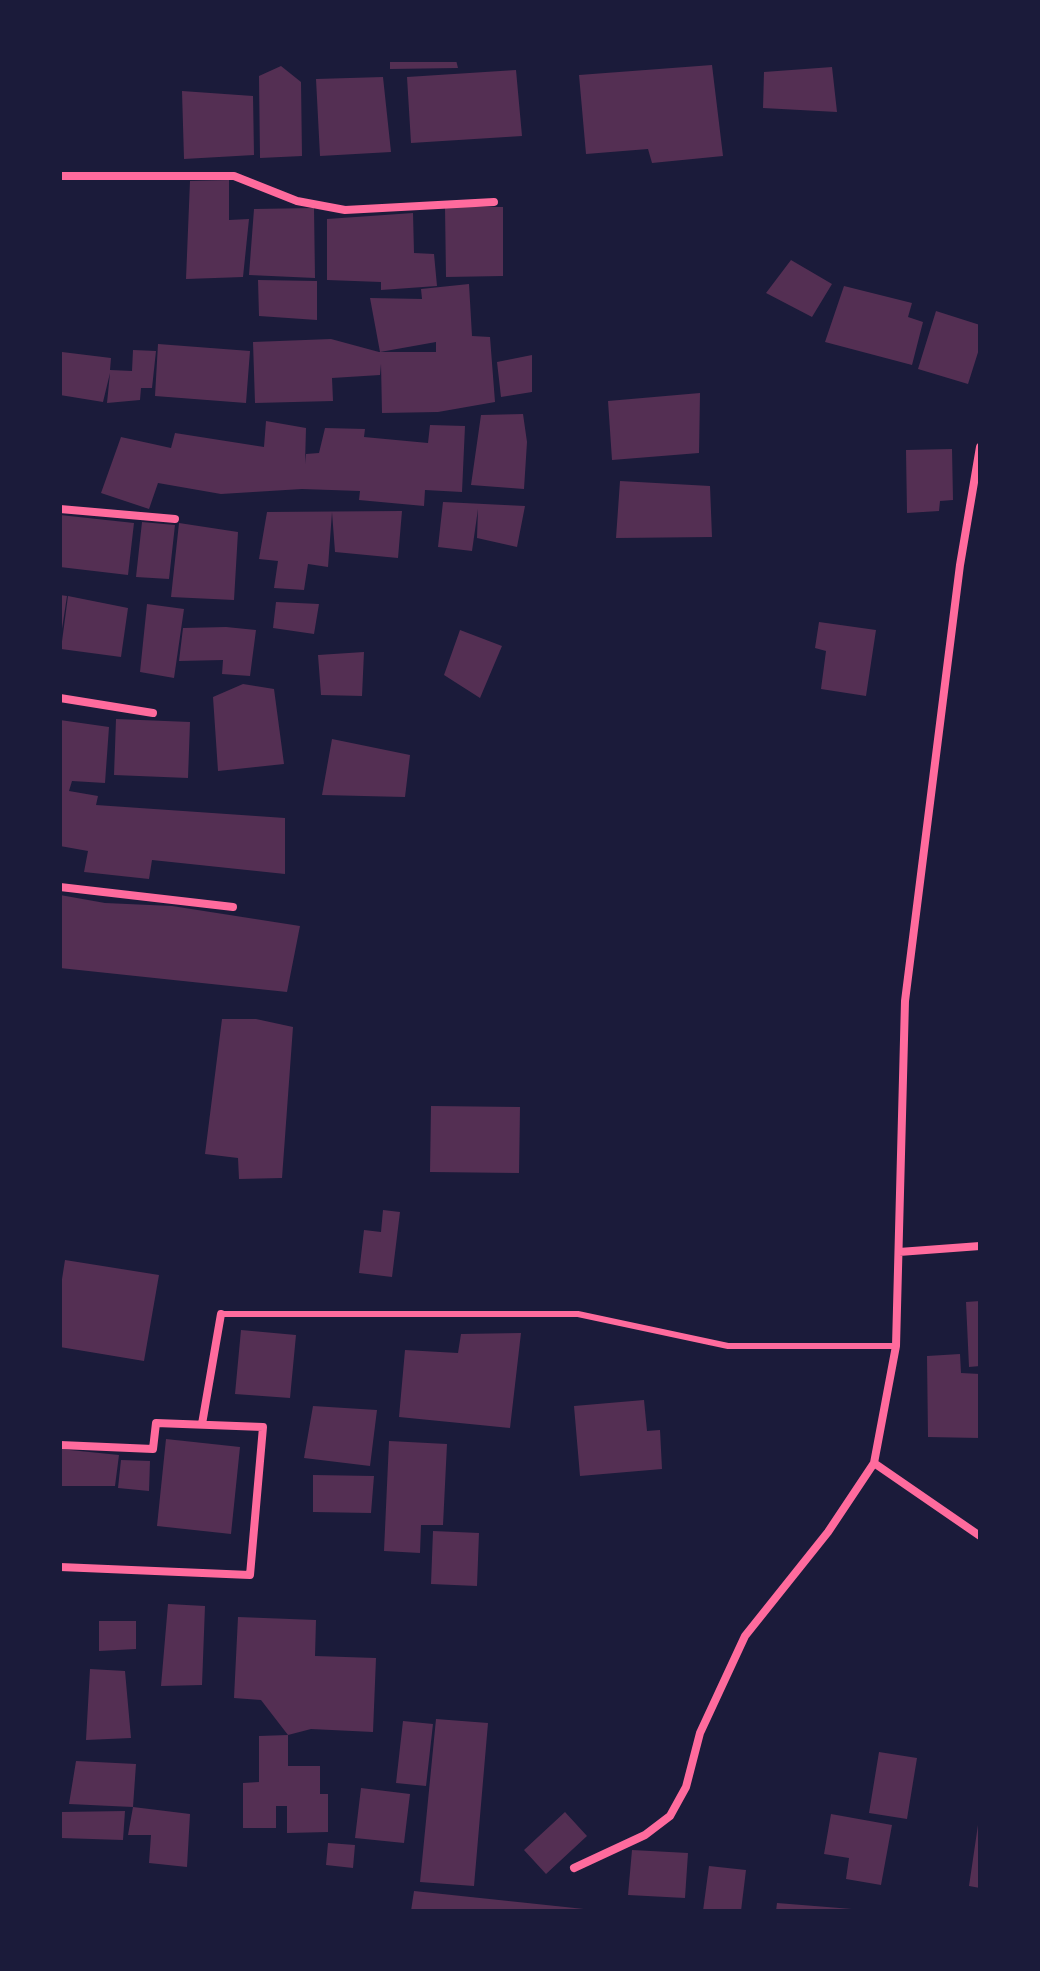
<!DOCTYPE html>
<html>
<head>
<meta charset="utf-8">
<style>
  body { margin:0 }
  #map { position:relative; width:1040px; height:1971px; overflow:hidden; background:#1b1b3a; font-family:Montserrat,sans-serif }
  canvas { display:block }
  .frame { position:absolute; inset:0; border:62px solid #1b1b3a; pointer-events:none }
</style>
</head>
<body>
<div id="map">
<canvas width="1040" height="1971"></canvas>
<div class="frame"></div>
</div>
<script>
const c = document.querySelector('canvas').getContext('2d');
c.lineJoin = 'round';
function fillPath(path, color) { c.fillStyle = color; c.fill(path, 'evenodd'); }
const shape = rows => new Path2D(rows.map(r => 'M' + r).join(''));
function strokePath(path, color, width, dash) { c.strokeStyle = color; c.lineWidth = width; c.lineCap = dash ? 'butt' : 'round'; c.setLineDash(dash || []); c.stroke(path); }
fillPath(shape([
  [390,60,456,60,458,68,390,69],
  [712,65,723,156,652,163,648,149,586,154,579,75],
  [281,66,301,82,302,156,260,158,259,76],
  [832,67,837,112,763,108,764,72],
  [516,70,522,136,411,143,407,77],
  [383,77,391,152,320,156,316,79],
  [182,91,253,96,254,155,184,159],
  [229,180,229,220,249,219,243,277,186,279,190,181],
  [445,207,503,207,503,276,446,277],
  [314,208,315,278,249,275,254,209],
  [413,213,414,253,434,254,437,286,381,290,381,282,327,280,327,219],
  [791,260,832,284,812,317,766,293],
  [258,280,317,281,317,320,259,316],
  [469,284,472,336,490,337,495,402,438,412,382,413,381,364,380,375,332,378,333,401,255,403,253,342,331,339,379,352,436,352,436,342,380,352,370,298,422,299,421,289],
  [844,286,912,303,908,317,923,322,912,365,825,342],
  [936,311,980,325,980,346,968,384,918,369],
  [158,344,250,351,246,403,155,396],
  [133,350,156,351,152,388,141,388,140,400,107,403,110,373,103,402,60,395,62,352,111,358,110,370,132,371],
  [532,355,532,392,501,397,497,362],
  [700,393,699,453,612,460,608,401],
  [523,414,527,442,524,489,471,485,481,415],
  [266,421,306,428,305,464,306,454,319,453,325,428,365,429,364,437,428,443,430,425,465,426,462,492,425,490,424,506,359,500,360,491,302,489,221,494,158,483,149,509,101,493,121,437,171,448,175,433,264,447],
  [952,449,953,500,940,501,939,511,907,513,906,450],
  [620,481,710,486,712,537,616,538],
  [443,502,525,506,517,547,477,538,478,509,472,551,438,547],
  [402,511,398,558,335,552,332,512,328,567,308,564,304,590,274,588,278,561,259,559,267,512],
  [60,515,134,523,128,575,60,567],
  [142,522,175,525,169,579,136,577],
  [179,523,238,532,234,600,171,597],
  [60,595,67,596,62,629,60,629],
  [68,596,128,608,121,657,61,649],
  [276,602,319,604,314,634,273,628],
  [147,604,184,609,174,678,140,672],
  [819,622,876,630,866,696,821,689,826,651,815,648],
  [226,627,256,630,250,676,222,674,223,660,179,661,183,628],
  [460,630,502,646,480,698,444,675],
  [364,652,362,696,321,695,318,655],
  [243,684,274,689,284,764,218,771,213,697],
  [116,719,190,722,188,778,114,775],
  [60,720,109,727,105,783,72,781,69,791,98,796,96,805,285,818,285,874,152,860,149,879,84,872,88,851,60,846],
  [332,739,410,755,405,797,322,795],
  [60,895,105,903,172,906,300,926,287,992,60,968],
  [222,1019,256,1019,293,1027,282,1178,239,1179,238,1158,205,1154],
  [431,1106,520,1107,519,1173,430,1172],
  [383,1210,400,1212,392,1277,359,1273,364,1230,381,1232],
  [65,1260,159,1275,144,1361,60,1347,60,1292],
  [980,1301,980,1366,969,1367,966,1302],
  [241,1330,296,1335,290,1398,235,1394],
  [521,1333,510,1428,399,1417,405,1350,458,1353,461,1334],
  [960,1354,961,1373,980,1374,980,1438,928,1437,927,1356],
  [644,1400,647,1431,660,1430,662,1469,580,1476,574,1406],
  [313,1406,377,1410,370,1466,304,1458],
  [166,1439,240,1447,231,1534,157,1526],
  [389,1441,447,1444,443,1525,421,1525,420,1553,384,1551],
  [60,1449,119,1455,115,1486,60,1486],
  [121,1460,150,1461,149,1491,118,1488],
  [313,1475,374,1476,371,1513,313,1512],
  [433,1531,479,1533,477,1586,431,1584],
  [168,1604,205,1606,202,1685,161,1686],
  [238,1617,316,1620,315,1656,376,1658,373,1732,311,1729,288,1735,288,1766,320,1766,320,1794,328,1794,328,1832,287,1833,287,1806,276,1806,276,1828,243,1828,243,1783,259,1782,259,1736,288,1735,261,1700,234,1698],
  [99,1621,136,1621,136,1649,99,1651],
  [90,1669,125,1671,131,1738,86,1740],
  [436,1719,488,1723,474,1886,420,1882],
  [403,1721,433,1724,426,1786,396,1783],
  [879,1752,917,1758,907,1819,869,1813],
  [76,1761,136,1764,133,1807,69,1804],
  [361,1788,410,1794,404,1843,355,1838],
  [133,1807,190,1814,187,1867,149,1863,151,1835,128,1835],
  [125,1811,123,1840,61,1838,62,1812],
  [565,1812,587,1836,546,1874,524,1850],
  [831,1814,892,1825,881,1885,846,1879,849,1858,824,1854],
  [978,1825,980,1825,980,1888,969,1886],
  [328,1843,355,1845,353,1868,326,1865],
  [632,1850,688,1853,685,1898,628,1895],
  [709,1866,746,1870,741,1911,703,1911],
  [414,1891,584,1909,584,1911,411,1911],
  [777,1903,852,1909,852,1911,776,1911]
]), '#542f53');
strokePath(shape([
  [221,1314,578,1314,728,1346,896,1346]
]), '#ff6b9d', 6);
strokePath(shape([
  [60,176,234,176,297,201,345,210,494,202],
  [60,509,175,519],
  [60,698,153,713],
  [60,887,233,907],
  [899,1252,980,1246],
  [202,1424,221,1314],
  [60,1445,153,1449,156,1423,263,1427,250,1575,60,1567],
  [874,1463,980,1536],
  [574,1868,645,1835,670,1816,686,1787,700,1733,745,1636,828,1532,874,1463,896,1346,905,1001,960,565,980,447]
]), '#ff6b9d', 8);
</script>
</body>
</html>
